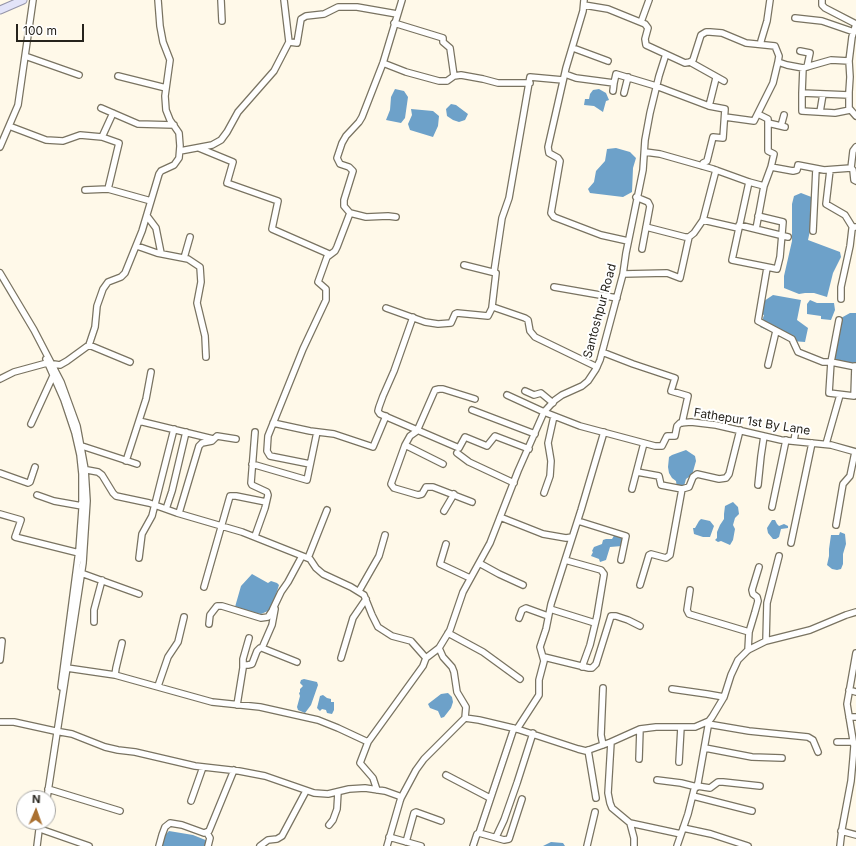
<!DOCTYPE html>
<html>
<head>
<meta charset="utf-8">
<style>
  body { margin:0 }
  #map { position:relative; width:856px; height:846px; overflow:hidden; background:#fff9e9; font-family:Inter,sans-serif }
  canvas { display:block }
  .north { position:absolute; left:16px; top:790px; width:40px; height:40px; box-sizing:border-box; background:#fff; border:1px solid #a8a7a4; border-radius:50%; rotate:2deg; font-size:11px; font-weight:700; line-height:16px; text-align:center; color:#26231c }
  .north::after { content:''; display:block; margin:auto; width:14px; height:18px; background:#aa7030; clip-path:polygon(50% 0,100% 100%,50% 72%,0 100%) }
  .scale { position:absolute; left:16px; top:24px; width:68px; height:18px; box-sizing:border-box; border:2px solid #26231c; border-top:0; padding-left:5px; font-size:12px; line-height:14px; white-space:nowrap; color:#26231c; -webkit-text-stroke:3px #fff; paint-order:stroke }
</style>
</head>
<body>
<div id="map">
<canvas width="856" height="846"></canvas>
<div class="north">N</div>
<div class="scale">100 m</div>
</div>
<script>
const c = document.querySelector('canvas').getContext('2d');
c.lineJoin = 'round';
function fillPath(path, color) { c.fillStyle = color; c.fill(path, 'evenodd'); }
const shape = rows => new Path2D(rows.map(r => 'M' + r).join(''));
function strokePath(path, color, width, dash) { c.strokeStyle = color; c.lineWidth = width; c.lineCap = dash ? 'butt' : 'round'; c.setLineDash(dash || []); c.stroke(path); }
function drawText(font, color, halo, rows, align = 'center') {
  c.font = font + ' Inter,sans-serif'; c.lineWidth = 4; c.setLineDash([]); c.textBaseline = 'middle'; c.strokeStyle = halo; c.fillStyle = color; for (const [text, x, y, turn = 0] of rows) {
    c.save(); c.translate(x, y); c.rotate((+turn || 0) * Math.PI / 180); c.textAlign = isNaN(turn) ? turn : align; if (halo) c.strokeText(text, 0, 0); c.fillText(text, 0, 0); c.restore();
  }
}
fillPath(shape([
  [395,89,404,91,408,97,405,118,401,123,386,120,390,110,391,97],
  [599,89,606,93,609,100,606,101,603,112,594,106,584,105,585,99,589,99,590,94,593,90],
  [451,104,456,105,468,114,465,120,459,122,453,120,447,116,446,109],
  [411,109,433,111,439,116,438,126,433,137,410,130,408,124,412,115],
  [616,148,630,152,636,158,633,168,632,192,623,197,590,193,588,189,594,182,596,171,605,161,607,149],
  [801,193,814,198,813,217,808,240,840,252,841,257,833,273,827,297,814,293,805,293,799,294,784,288,784,276,792,241,792,204,794,196],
  [773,295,801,300,797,320,808,328,805,342,792,341,760,327,764,315,761,314,764,301],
  [810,300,817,303,834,303,835,310,831,320,821,319,821,316,807,314,807,304],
  [850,313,856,313,856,364,832,360,841,318],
  [686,450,695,456,696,461,692,475,686,479,684,486,677,488,676,481,672,478,669,473,668,467,669,457,672,455],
  [733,502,738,507,739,514,735,518,733,525,735,529,733,540,730,545,721,541,718,542,715,540,717,538,717,532,720,525,724,519,724,514,725,506],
  [701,519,710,521,714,526,710,537,703,537,694,534,693,528,695,528,699,521],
  [772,520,775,520,777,524,779,526,784,524,788,526,788,528,781,529,779,537,776,539,773,539,768,533,767,528],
  [840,532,845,534,846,544,843,554,843,564,841,569,837,570,832,569,827,565,829,556,829,549,831,535,839,535],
  [615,534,623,536,622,546,610,547,606,560,600,562,599,559,591,556,593,552,592,551,594,547,602,544,603,540,606,539,612,539],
  [252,574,268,583,271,581,277,583,279,585,274,601,268,611,261,614,255,613,235,607,241,586],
  [304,679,317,682,318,685,311,705,305,713,298,710,297,707,300,696,299,693,300,692,300,689,303,686,300,683,301,680],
  [448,693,452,697,453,702,451,708,444,717,441,718,438,711,430,708,428,704,441,694],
  [323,695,327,698,331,699,331,702,334,702,334,710,332,714,327,713,326,710,322,709,320,711,317,708,320,696],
  [169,831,193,835,208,841,207,846,161,846,166,834],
  [551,842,563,843,565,846,543,846]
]), '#6da1c9');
const minor = shape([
  [221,0,222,21],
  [584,0,583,11,566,68,548,147,549,153,558,158,560,161,551,213,554,217,601,235,628,241],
  [822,0,822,5,825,8,856,24],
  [584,5,608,9,645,24,648,28,645,39,646,45,685,63,690,62,693,60,701,35,706,32,710,32,722,33,746,43,775,46,779,56,778,62,787,65,803,68,831,60,849,61],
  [795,18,822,21,854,32],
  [641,22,649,0],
  [394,23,443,38,443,42,450,48,454,76],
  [856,24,852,37,849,61,850,77,849,92,849,108,856,116],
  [289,42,297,43,301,19,306,16,324,14,338,7,357,7,397,14],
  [761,44,761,41,767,21,770,0],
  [573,48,608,61],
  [800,51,810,53,807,67],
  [25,56,79,75],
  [690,62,724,81],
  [383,63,406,72,439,81,447,81,454,76,461,75,483,79,498,83,530,83],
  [803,68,802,93,849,95],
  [565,74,576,78,614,83,616,74,656,86,709,106,725,109,723,138,713,137,707,161,703,163,702,166],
  [118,76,166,88],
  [613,91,614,83],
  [624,93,628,77],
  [802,93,802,111,835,113,850,110],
  [709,106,716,78],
  [101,108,138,124,174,125],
  [820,112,823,94],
  [758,114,768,119,768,151,774,154,771,167],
  [725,117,754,121,773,83,778,62],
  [768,123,785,127],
  [9,126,46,140,63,141,80,135,102,137,113,113],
  [781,126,784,115],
  [102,137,119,143,108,189],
  [0,147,18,105,33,0],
  [856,147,853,151,851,168,853,170,854,180,856,181],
  [199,148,233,162,227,183,278,201,272,229,329,254],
  [180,151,212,145,221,140,227,132,238,112,274,71,289,42,284,0],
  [645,152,660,154,713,169,749,182,764,186],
  [830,170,826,204,845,215,853,228],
  [749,182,732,260,777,269,780,257,783,222,758,216],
  [85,190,108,189,151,201],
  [636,197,648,202,650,206,642,249],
  [147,216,156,228,161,253],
  [396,217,388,216,366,217,350,213,344,206,344,200,353,171,349,167,340,164,337,158,342,143,346,136,359,122,362,117,383,63,402,0],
  [703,220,738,228],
  [739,225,788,237],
  [646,227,685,237,689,237,694,233,703,220,716,170],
  [756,229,764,186,771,167,793,171,797,170,798,165,824,170,851,168],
  [813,231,816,169],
  [137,246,157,253,188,259,200,267,201,282,197,303,205,336,206,357],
  [184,258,190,237],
  [464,265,496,273,492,307],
  [767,268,758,321,792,339,798,352,823,362,831,362,839,320],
  [494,272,502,218,509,198,530,77,563,80],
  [0,273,34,330,61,382,77,426,85,469,87,501,83,563,47,798],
  [623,274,667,273,680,278,689,237],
  [554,287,617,298],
  [841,299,841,287,850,246,852,229,854,227,856,227],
  [386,308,425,322,438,324,451,323,455,314,457,313,488,316,492,308,493,307,525,318,528,320,530,331,535,337,597,367],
  [413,317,394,371,383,396,379,407,378,411,380,414,459,448,465,437,487,446,495,436,529,449],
  [89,345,130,362],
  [602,352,633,364,675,378,671,391,688,396,682,423],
  [46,359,64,400,75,433,80,455,82,474,82,509,79,550,61,687],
  [768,365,776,331],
  [855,366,854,396,829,393,831,362,856,367],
  [0,379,14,372,47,363,60,365,67,361,89,345,95,327,97,306,103,289,108,282,121,277,125,273,142,231,159,174,161,171,174,165,179,158,180,146,179,133,170,120,166,110,165,96,170,60,163,42,160,26,158,0],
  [525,391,534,395,541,393,553,403],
  [507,395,544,412,580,426,655,446,662,446,667,436,675,436,677,426,680,423,691,422,716,425,781,440,831,445,856,452],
  [472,410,535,434],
  [139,421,213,439],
  [273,423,310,431,334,434,373,447,386,416],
  [31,424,53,376],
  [255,432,251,483,252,485,267,492,268,495,265,508,255,536],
  [794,441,796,429],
  [826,444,840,395],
  [405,445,443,464],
  [82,446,137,464],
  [457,453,469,462,514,483],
  [126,461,146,399,151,372],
  [252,464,307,480,317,432],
  [310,464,270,456,267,451,268,436,303,349,326,300,326,289,318,282,327,257,335,251,337,247,350,213],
  [82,469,98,472,102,475,113,493,116,496,149,503,177,513,242,532,310,559,316,568,323,574,351,587,364,595,372,615,378,627,392,636,411,641,426,658],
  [637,472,659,476,661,485,682,489,689,487,693,477,697,474,719,479,726,478,729,474,740,430],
  [0,473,28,483,30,482,35,467],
  [758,485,761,456,764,436],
  [632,489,644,443],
  [544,493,550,476,551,461,548,443,554,416],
  [37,495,54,501,82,506],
  [472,502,433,487,426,487,422,494,418,495,394,488,391,484,405,445,410,436,417,431,435,390,439,389,443,389,475,399],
  [772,507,786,440],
  [166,509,172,491,186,432],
  [444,511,454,494],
  [179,513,199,446,202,443,212,441,217,436,236,439],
  [0,514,21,520,15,537,79,553],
  [500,517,543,534,566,538,572,537],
  [578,521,626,536,621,560],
  [836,525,843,484,850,476,855,452],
  [791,543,812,443],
  [446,544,440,564,470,578],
  [139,558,142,534,152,516,174,429],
  [308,558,327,510],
  [565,560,601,570,604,574,597,616,590,645,582,667],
  [479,563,499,574,523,585],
  [81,573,139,594],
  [640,585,649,555,651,554,666,558,670,555,682,489],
  [204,587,230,496,236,496,266,502],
  [690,590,687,610,689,614,749,632],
  [359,591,379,556,385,535],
  [550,609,595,623],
  [519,618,522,610,526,608,548,616],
  [94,622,94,610,102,580],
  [209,624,210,615,217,606,222,606,261,618,268,617,272,611,281,592,288,582,302,556],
  [448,633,483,652,520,679],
  [766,641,767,603,779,556],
  [122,643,116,668,115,675,212,702,260,707,318,720,338,728,368,742],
  [262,648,272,625,275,609],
  [748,650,749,632,755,612,758,601,757,597,753,594,752,590,759,567],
  [544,657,589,668,592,668,596,664,611,616,616,616,628,620,640,626],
  [341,658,353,618,366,599],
  [0,660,2,641],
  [243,665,248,665,252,664,257,651,260,648,262,648,297,662],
  [67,668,115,675],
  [158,686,168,657,178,642,184,617],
  [672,689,707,694,724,697],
  [849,690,856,692],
  [237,705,243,668,243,659,249,638],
  [849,717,856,717],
  [465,718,479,720,517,729,578,749,586,751,611,742,640,729,656,727,695,727,709,721,712,717,724,697,731,675,738,660,748,650,766,641,810,630,846,615,856,612],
  [0,722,14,722,55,731],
  [708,724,749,731,808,737,813,740,818,752],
  [517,729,539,695,539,680,544,661,540,647,546,629,551,604,581,510,604,432],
  [55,731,72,734,105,747,118,750,135,752,195,766,239,771,265,776,314,793,328,794,349,789,365,788,385,791,399,796,401,798,400,801,387,846],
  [611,742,608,793,610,803,612,808,630,823,681,834],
  [837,742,853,742],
  [603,745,601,735,603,688],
  [705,748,752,757,782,758],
  [588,750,596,798],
  [639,759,640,729],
  [679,762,681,727],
  [446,775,490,798],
  [657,780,681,783,697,787],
  [697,786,710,788,718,782,723,782,760,786],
  [48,789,120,811],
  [377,790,373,778,360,763,368,742,423,666,426,658,439,648,450,630,463,592,490,543,518,471,544,412,555,400,562,395,582,386,588,381,596,369,600,360,623,274,626,253,643,170,645,140,650,113,659,76,666,54],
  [693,796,752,811],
  [401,798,416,770,424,759,465,718,466,707,457,692,454,672,452,667,443,657,439,648],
  [191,801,203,767],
  [630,823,634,838,634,846],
  [329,825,333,820,337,809,338,792],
  [683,828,711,834,748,846],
  [43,830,89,846],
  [841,831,856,835],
  [207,833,210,838,208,846],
  [479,833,514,728],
  [389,837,421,846],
  [496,837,504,820,517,783,533,733],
  [406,842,414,813,416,812,441,821],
  [37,846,40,822],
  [159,846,162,835,165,827,170,823,182,825,204,833,209,831,234,770],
  [260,846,268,840,277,839,282,836,306,791],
  [473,846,477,834,479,833,504,840,509,839,522,799],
  [587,846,595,812],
  [677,846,688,814,694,790,698,783,709,721],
  [840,846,842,829,851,781,853,759,854,746,847,704,856,653]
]);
const major = shape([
  [0,10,23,0]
]);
strokePath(minor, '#797361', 8);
strokePath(major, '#9595a9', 9);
strokePath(minor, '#fff', 5.5);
strokePath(major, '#e3e4f9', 7);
drawText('12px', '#26231c', '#fff', [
  ["Santoshpur Road",600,311,-75],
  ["Fathepur 1st By Lane",752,422,9]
]);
</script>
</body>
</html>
